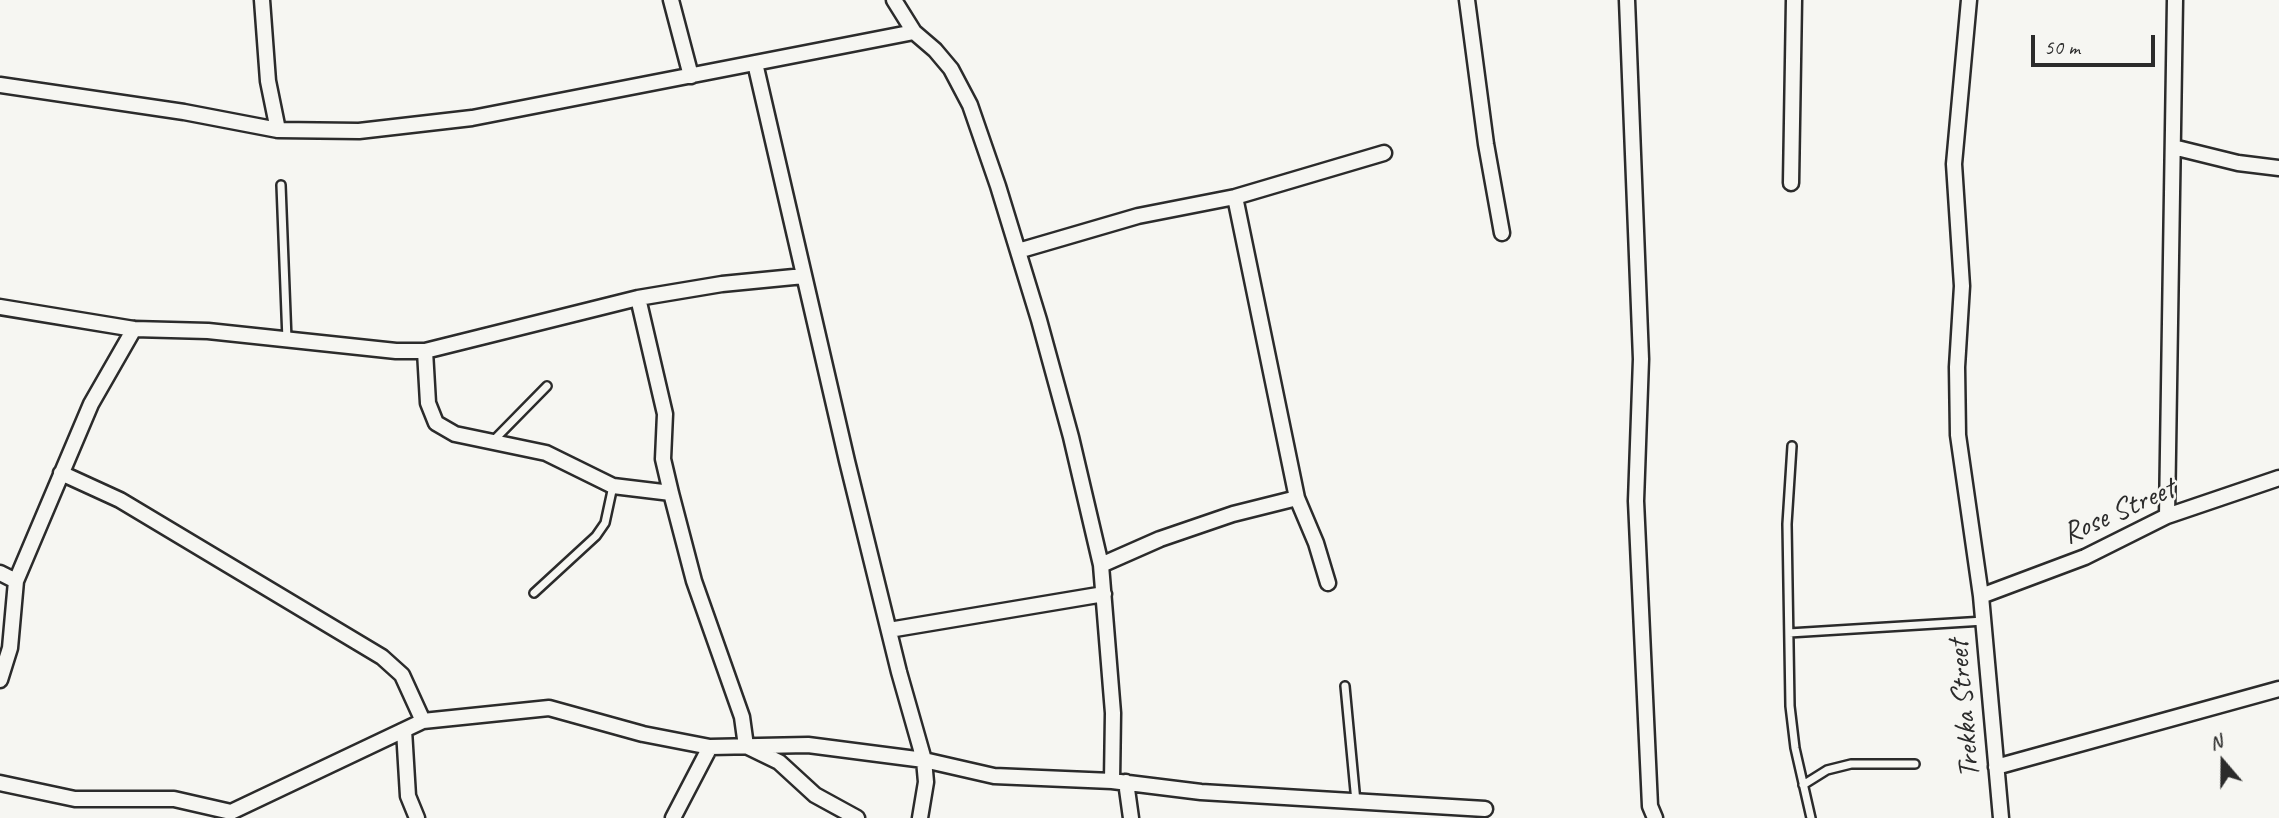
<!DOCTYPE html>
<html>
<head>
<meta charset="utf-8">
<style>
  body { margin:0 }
  #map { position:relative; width:2279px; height:818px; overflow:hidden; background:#f6f6f2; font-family:Caveat,sans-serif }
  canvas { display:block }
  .north { position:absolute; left:2188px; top:727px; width:70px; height:70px; -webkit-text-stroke:5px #f6f6f2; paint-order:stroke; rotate:340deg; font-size:19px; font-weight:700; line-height:28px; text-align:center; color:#2b2b2b }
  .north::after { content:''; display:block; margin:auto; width:24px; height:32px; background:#2b2b2b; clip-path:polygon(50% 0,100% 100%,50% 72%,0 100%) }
  .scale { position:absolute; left:2031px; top:35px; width:124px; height:32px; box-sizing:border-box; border:4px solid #2b2b2b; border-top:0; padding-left:9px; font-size:21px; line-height:24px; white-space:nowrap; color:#2b2b2b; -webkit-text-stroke:5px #f6f6f2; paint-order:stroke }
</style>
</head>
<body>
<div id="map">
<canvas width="2279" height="818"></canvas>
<div class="north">N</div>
<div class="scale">50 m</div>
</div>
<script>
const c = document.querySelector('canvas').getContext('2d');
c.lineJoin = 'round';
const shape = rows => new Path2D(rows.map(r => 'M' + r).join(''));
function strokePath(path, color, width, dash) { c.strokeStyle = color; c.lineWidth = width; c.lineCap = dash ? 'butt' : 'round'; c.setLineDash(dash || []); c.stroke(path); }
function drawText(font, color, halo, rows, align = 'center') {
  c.font = font + ' Caveat,sans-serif'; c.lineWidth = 5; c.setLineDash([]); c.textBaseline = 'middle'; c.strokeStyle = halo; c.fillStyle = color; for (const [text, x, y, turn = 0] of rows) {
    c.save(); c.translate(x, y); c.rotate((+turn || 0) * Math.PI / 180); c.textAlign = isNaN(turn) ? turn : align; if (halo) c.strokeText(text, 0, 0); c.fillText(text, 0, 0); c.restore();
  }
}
const service = shape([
  [281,185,287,340],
  [492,442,547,386],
  [1792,446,1787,524,1790,706,1795,748,1811,818],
  [534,593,596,536,605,523,613,486],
  [1789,633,1984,621],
  [1345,686,1356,802],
  [1803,785,1827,770,1851,764,1915,764]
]);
const minor = shape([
  [262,0,268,81,278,130],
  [671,0,691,76],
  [1467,0,1486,144,1502,233],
  [1627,0,1641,359,1636,501,1650,806,1655,818],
  [1969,0,1954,164,1962,286,1957,367,1958,435,1981,596,2001,818],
  [755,63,847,461,899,672,924,760,926,782,920,818],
  [0,85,184,112,278,130,359,131,472,118,914,32],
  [2173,147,2238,163,2279,168],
  [1791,183,1794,0],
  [1235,197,1297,498,1316,543,1328,583],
  [1018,251,1138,216,1235,197,1384,153],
  [638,298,665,414,663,459,671,493,694,581,742,717,746,746,779,762,815,795,857,818],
  [0,307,134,329,208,331,396,351,425,351,638,298,722,284,804,276],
  [425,351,428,403,436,423,455,434,546,453,613,486,671,493],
  [61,473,120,500,382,657,402,675,423,721],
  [2167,516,2175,0],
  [1101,565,1160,539,1233,514,1297,498],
  [0,573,16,581],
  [1981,596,2085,557,2167,516,2279,478],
  [889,630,1104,594],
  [0,680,10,648,16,581,91,404,134,329],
  [404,730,408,796,417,818],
  [1996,767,2279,689],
  [1112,781,1201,792,1485,809],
  [1126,782,1131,818],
  [0,783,75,799,174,799,231,812,423,721,549,708,643,734,710,747,808,745,924,760,994,776,1112,781,1113,713,1101,565,1071,437,1039,320,998,186,970,105,951,69,935,50,914,32,894,0],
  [673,818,710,747]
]);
strokePath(service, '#2b2b2b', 12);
strokePath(minor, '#2b2b2b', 19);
strokePath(service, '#f6f6f2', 7);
strokePath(minor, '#f6f6f2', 14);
drawText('30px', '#2b2b2b', '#f6f6f2', [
  ["Rose Street",2119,512,-24],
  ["Trekka Street",1965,709,-95]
]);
</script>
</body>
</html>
